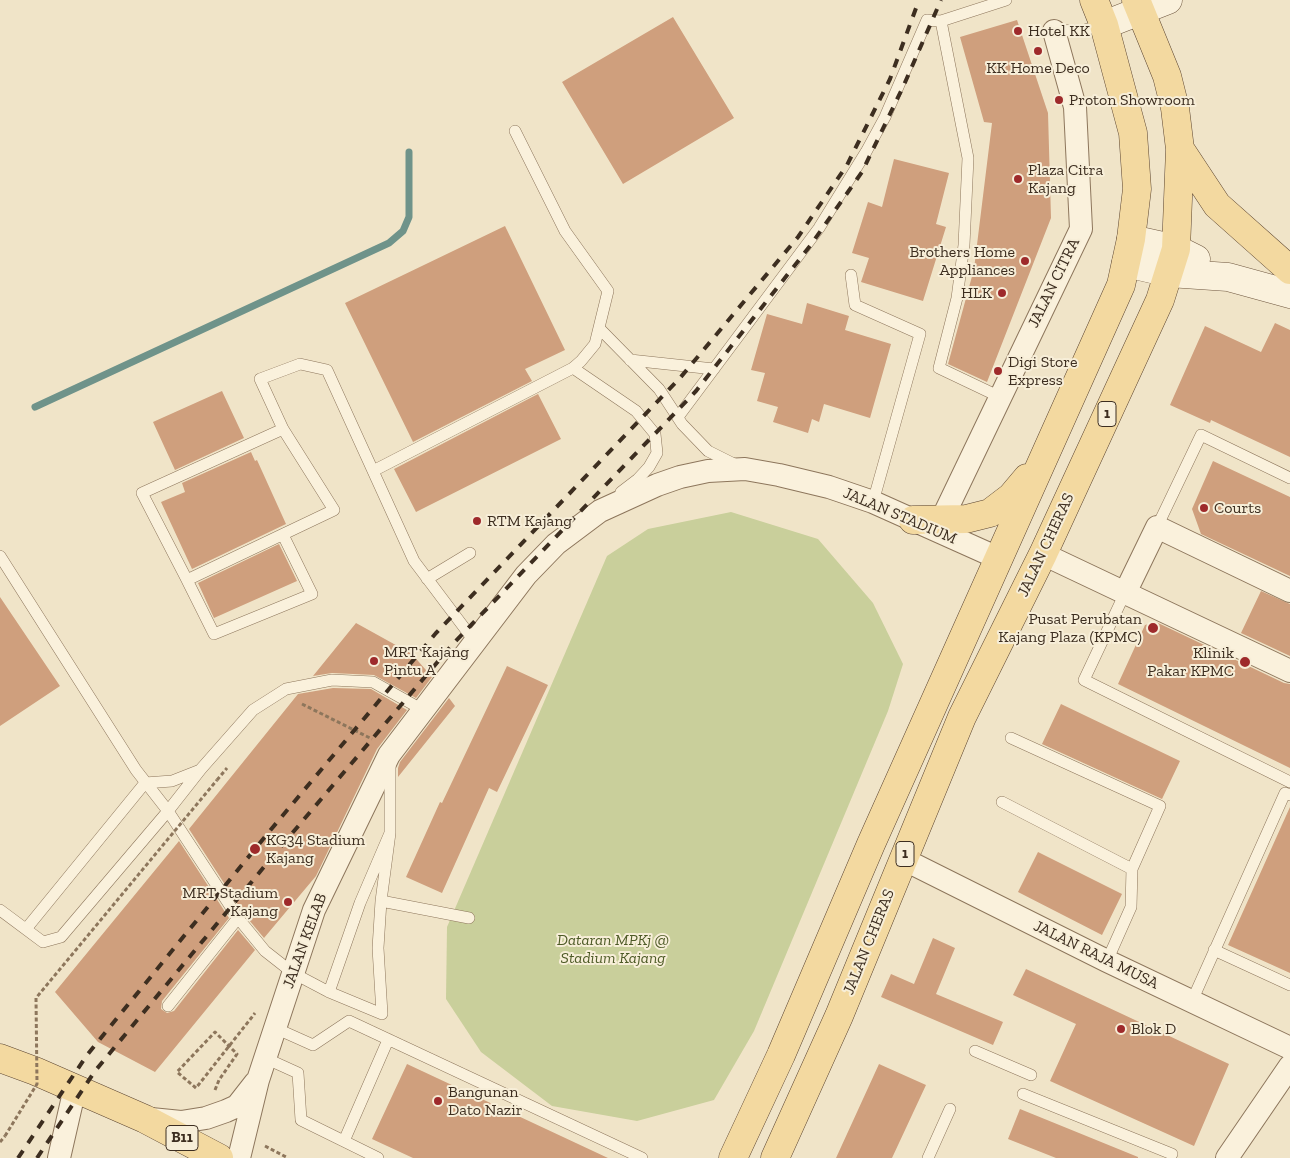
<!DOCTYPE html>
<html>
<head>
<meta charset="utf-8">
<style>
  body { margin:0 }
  canvas { display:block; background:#f0e4c8 }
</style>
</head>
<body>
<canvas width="1290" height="1158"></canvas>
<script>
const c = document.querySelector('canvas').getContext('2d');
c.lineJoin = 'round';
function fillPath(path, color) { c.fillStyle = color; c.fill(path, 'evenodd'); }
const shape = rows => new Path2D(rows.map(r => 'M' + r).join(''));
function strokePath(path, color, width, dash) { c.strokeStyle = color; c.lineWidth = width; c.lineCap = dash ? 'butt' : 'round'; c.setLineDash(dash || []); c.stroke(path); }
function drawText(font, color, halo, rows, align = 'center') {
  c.font = font + ' "Zilla Slab",serif'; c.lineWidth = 4; c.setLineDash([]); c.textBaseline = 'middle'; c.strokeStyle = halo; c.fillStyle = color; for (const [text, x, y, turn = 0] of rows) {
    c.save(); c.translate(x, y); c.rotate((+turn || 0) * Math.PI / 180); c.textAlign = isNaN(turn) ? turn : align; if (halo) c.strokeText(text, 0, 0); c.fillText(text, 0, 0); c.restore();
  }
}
fillPath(shape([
  [731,512,818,539,873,603,903,664,888,711,754,1031,714,1100,637,1121,552,1106,481,1052,446,999,447,927,607,556,648,529]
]), '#c9cf9b');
strokePath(shape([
  [35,407,389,243,403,231,409,217,409,152]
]), '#6f938a', 7);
fillPath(shape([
  [673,17,734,118,623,184,562,82],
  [1017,20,1048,113,1051,218,987,382,948,364,974,269,992,123,984,122,960,37],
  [894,159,949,173,936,224,946,227,923,301,861,282,869,258,852,253,868,202,882,207],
  [505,226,565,350,525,369,532,381,413,442,345,303],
  [807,303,849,316,845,330,891,344,870,418,824,404,819,422,812,419,808,433,773,422,778,407,757,401,765,373,751,370,767,314,802,324],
  [1275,323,1290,330,1290,457,1211,420,1210,423,1170,405,1205,326,1261,352],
  [222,391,244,438,175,470,153,422],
  [538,394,561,439,416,512,394,469],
  [251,452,255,461,257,460,286,524,192,569,161,502,185,492,182,483],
  [1213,461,1290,497,1290,576,1201,534,1192,509],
  [279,544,297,581,214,618,198,583],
  [1261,591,1290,604,1290,656,1241,633],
  [0,597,60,686,0,726],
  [1156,622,1284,683,1290,684,1290,768,1118,684,1145,625],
  [356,623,412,654,432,677,416,698,374,675,332,673,313,676],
  [507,666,548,685,497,792,489,788,442,893,406,877,440,802,442,803],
  [333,688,371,689,407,710,377,749,316,876,264,938,244,914,189,829,298,694],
  [449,698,455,706,398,777,398,768,400,762],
  [1061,704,1180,761,1162,799,1042,744],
  [1290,807,1290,973,1228,945],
  [179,841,229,918,162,1001,161,1009,167,1013,174,1011,238,930,255,950,155,1072,98,1042,55,992],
  [1038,852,1122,894,1102,935,1018,892],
  [933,938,955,948,936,994,1003,1022,993,1045,881,997,891,974,914,984],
  [1026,969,1229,1064,1194,1146,1050,1081,1076,1024,1013,995],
  [407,1064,608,1158,413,1158,372,1139],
  [879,1064,926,1085,892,1158,836,1158],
  [1020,1109,1138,1157,1138,1158,1056,1158,1008,1139]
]), '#cf9f7d');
const lane = shape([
  [1054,31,1084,30,1104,25],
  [851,275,855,305,920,334,873,502],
  [599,328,659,389,682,424,708,451,738,466],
  [630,360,714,369],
  [573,368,636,411,655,434,657,453,649,467,638,479,621,492],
  [1000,397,939,368,957,298,964,245,968,158,941,21,1006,0],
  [678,417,819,228,866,152,885,117,927,20,941,21],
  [283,429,142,493,187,580,334,510,283,429,260,379,300,364,327,370,414,561,475,642],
  [373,471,573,368,581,361,595,344,608,291,565,231,515,131],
  [1157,527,1201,435,1290,478],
  [0,556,136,770,168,811,238,918,265,951,293,973,329,992,382,1014,378,948,381,901,390,833,360,903,329,992],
  [427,579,470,553],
  [187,580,214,634,312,594,283,535],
  [1125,593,1084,680,1290,782],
  [1011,738,1160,806,1132,869,1131,907,1107,961],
  [390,765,390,833],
  [1002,802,1132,869],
  [381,901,469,918],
  [0,910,43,942,61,937,168,811,201,769,253,710,286,689,332,680,373,682,423,710],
  [26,929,145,783,172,781,200,770],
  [1214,950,1290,985],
  [1192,1001,1285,793,1290,795],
  [168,1006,238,918],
  [275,1028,313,1045,349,1021,642,1158],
  [975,1051,1031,1075],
  [265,1058,298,1073,301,1120,378,1158],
  [1023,1094,1172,1154],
  [344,1141,388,1040],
  [928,1158,950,1109]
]);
const street = shape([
  [942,519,1081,229,1075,107,1054,31],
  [1043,554,1290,671],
  [1125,593,1157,527,1290,591],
  [903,859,1107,961,1290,1048],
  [151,1119,181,1122,206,1118,226,1111,237,1106,255,1083],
  [59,1158,75,1088],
  [239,1158,258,1080,314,910,389,755,526,575,556,544,600,511,657,485,680,477,708,471,745,469,779,475,829,487,873,502,998,558],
  [1227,1158,1290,1066]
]);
const secondary = shape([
  [1104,25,1168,0],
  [1131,239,1176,249,1196,259],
  [1126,263,1169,273,1228,277,1290,294]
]);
const primary = shape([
  [1180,149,1217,205,1290,270],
  [913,520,966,519,990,513,1011,497,1027,478],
  [0,1058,35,1071,145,1119,219,1158],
  [733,1158,781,1055,871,844,1121,285,1131,239,1137,189,1133,133,1104,25,1094,0],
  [775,1158,839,1016,962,717,1043,554,1160,300,1176,249,1180,149,1175,108,1167,76,1136,0]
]);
strokePath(lane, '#8d765c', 12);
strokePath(street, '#8d765c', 24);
strokePath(secondary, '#6f573f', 29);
strokePath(primary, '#5b4430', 29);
strokePath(shape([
  [302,704,372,739],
  [217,780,227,768],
  [215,1090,219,1080,237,1054,215,1032,177,1072,196,1088,252,1017,255,1013],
  [0,1142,5,1136],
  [265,1146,288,1158]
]), '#8d765c', 3, [4, 2.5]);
strokePath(lane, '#faf1dc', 11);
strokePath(street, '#faf1dc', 22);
strokePath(secondary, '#faf1dc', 28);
strokePath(primary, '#f3d9a0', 28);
strokePath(shape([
  [18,1158,87,1055,268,833,436,633,680,378,798,237,847,165,890,79,919,0],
  [37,1158,95,1071,283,844,452,645,696,391,810,246,862,172,903,87,941,0]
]), '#3d2e20', 4, [9, 9]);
strokePath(shape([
  [5,1136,37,1084,36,998,217,780]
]), '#8d765c', 3, [4, 2.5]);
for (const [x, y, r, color] of [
  [1018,31,5,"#9e2a2b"],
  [1038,51,5,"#9e2a2b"],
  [1059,100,5,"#9e2a2b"],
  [1018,179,5,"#9e2a2b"],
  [1025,261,5,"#9e2a2b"],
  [1002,293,5,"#9e2a2b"],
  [998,371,5,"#9e2a2b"],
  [1204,508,5,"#9e2a2b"],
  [477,521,5,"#9e2a2b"],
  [1153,628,6,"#9e2a2b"],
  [374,661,5,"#9e2a2b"],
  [1245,662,6,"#9e2a2b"],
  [255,849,6,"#9e2a2b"],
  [288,902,5,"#9e2a2b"],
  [1121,1029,5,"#9e2a2b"],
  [438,1101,5,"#9e2a2b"]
]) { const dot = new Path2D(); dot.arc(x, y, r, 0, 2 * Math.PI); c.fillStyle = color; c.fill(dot); strokePath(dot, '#f7eed8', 2); }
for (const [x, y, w] of [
  [1107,414,18],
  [905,854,18],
  [182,1138,32]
]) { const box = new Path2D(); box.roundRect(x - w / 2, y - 12.5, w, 25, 4); c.fillStyle = '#f7eed8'; c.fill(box); strokePath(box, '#3d2e20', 1); }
drawText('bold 15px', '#3d2e20', null, [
  ["1",1107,414],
  ["1",905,854],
  ["B11",182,1138]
]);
drawText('16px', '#3d2e20', '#f7eed8', [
  ["Hotel KK",1028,31],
  ["KK Home Deco",1038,68,"center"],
  ["Proton Showroom",1069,100],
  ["Plaza Citra",1028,170],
  ["Kajang",1028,188],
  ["Brothers Home",1015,252,"right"],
  ["Appliances",1015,270,"right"],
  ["HLK",992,293,"right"],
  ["Digi Store",1008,362],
  ["Express",1008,380],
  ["Courts",1214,508],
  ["RTM Kajang",487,521],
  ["Pusat Perubatan",1142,619,"right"],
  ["Kajang Plaza (KPMC)",1142,637,"right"],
  ["MRT Kajang",384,652],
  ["Pintu A",384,670],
  ["Klinik",1234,653,"right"],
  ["Pakar KPMC",1234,671,"right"],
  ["KG34 Stadium",266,840],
  ["Kajang",266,858],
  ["MRT Stadium",278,893,"right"],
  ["Kajang",278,911,"right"],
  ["Blok D",1131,1029],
  ["Bangunan",448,1092],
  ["Dato Nazir",448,1110]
], 'left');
drawText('16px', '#3d2e20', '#f7eed8', [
  ["JALAN CITRA",1054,283,-64],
  ["JALAN STADIUM",900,516,23],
  ["JALAN CHERAS",1046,545,-65],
  ["JALAN KELAB",305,941,-70],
  ["JALAN CHERAS",869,942,-68],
  ["JALAN RAJA MUSA",1096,955,26]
]);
drawText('italic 16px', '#4d5a26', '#f7eed8', [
  ["Dataran MPKj @",613,940],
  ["Stadium Kajang",613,958]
]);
</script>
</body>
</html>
